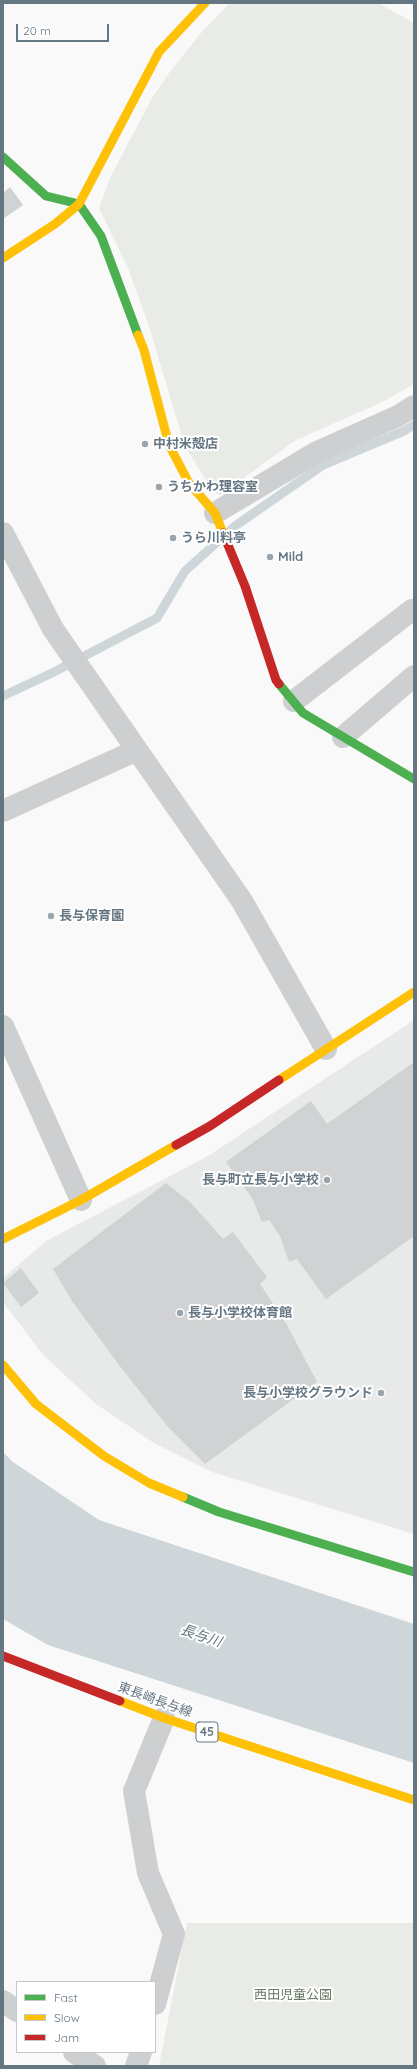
<!DOCTYPE html>
<html>
<head>
<meta charset="utf-8">
<style>
  body { margin:0 }
  #map { position:relative; width:417px; height:2069px; overflow:hidden; background:#f9f9f9; font-family:Quicksand,sans-serif }
  canvas { display:block }
  .frame { position:absolute; inset:0; border:4px solid #657683; pointer-events:none }
  .legend { position:absolute; left:16px; top:1981px; width:140px; height:72px; box-sizing:border-box; background:#fff; border:1px solid #c1c8cd; margin:0; padding:5px 7px; list-style:none; font-size:12px; color:#657683 }
  .legend li { display:flex; align-items:center; gap:8px; height:20px }
  .legend b { width:20px; border:1px solid #c1c8cd }
  .scale { position:absolute; left:16px; top:24px; width:93px; height:18px; box-sizing:border-box; border:2px solid #657683; border-top:0; padding-left:5px; font-size:12px; line-height:14px; white-space:nowrap; color:#657683; -webkit-text-stroke:3px #fff; paint-order:stroke }
</style>
</head>
<body>
<div id="map">
<canvas width="417" height="2069"></canvas>
<div class="frame"></div>
<ul class="legend">
<li><b style="height:5px;background:#4caf50"></b>Fast</li>
<li><b style="height:5px;background:#ffc107"></b>Slow</li>
<li><b style="height:5px;background:#c62828"></b>Jam</li>
</ul>
<div class="scale">20 m</div>
</div>
<script>
const c = document.querySelector('canvas').getContext('2d');
c.lineJoin = 'round';
function fillPath(path, color) { c.fillStyle = color; c.fill(path, 'evenodd'); }
const shape = rows => new Path2D(rows.map(r => 'M' + r).join(''));
function strokePath(path, color, width, dash) { c.strokeStyle = color; c.lineWidth = width; c.lineCap = dash ? 'butt' : 'round'; c.setLineDash(dash || []); c.stroke(path); }
function drawText(font, color, halo, rows, align = 'center') {
  c.font = font + ' Quicksand,"Noto Sans JP",sans-serif'; c.lineWidth = 4; c.setLineDash([]); c.textBaseline = 'middle'; c.strokeStyle = halo; c.fillStyle = color; for (const [text, x, y, turn = 0] of rows) {
    c.save(); c.translate(x, y); c.rotate((+turn || 0) * Math.PI / 180); c.textAlign = isNaN(turn) ? turn : align; if (halo) c.strokeText(text, 0, 0); c.fillText(text, 0, 0); c.restore();
  }
}
fillPath(shape([
  [414,1020,414,1534,212,1472,154,1443,96,1404,43,1355,3,1302,3,1278,46,1241,208,1156]
]), '#e8e9e9');
fillPath(shape([
  [230,3,378,3,414,23,414,384,380,403,296,440,220,495,214,492,185,447,149,326,128,268,99,208,110,178,152,98,169,73,201,33],
  [187,1923,414,1923,414,2066,159,2066]
]), '#e8ebe6');
fillPath(shape([
  [3,1452,13,1462,99,1520,414,1624,414,1763,48,1645,3,1619]
]), '#ced6d9');
strokePath(shape([
  [3,696,54,672,157,618,185,571,235,526,323,465,404,431,414,425]
]), '#ced6d9', 9);
fillPath(shape([
  [10,187,23,205,3,219,3,193],
  [414,1062,414,1236,326,1299,297,1259,289,1262,280,1236,269,1220,262,1222,252,1198,226,1162,311,1101,327,1124],
  [166,1183,191,1203,223,1239,233,1232,267,1277,260,1284,287,1325,317,1382,205,1464,168,1427,119,1365,72,1301,53,1269],
  [21,1268,39,1293,21,1307,3,1283]
]), '#d0d2d3');
strokePath(shape([
  [215,513,317,452,398,416,414,406],
  [3,533,53,629,137,750,3,811],
  [294,701,412,610],
  [343,737,414,676],
  [137,750,242,901,326,1049],
  [3,1026,81,1200],
  [3,2001,17,2011],
  [155,2004,174,1934,148,1873,134,1791,164,1718],
  [74,2052,95,2066],
  [136,2066,141,2052]
]), '#cecfd0', 22);
strokePath(shape([
  [3,157,46,196,79,204,101,236,138,335],
  [279,684,303,713,414,779],
  [183,1497,219,1512,414,1572]
]), '#4caf50', 9);
strokePath(shape([
  [3,258,55,224,79,204,159,52,205,3],
  [138,335,144,350,169,445,189,483,215,513,223,533],
  [279,1080,414,992],
  [3,1239,81,1200,176,1145],
  [3,1365,36,1404,104,1456,149,1483,183,1497],
  [120,1701,164,1718,414,1800]
]), '#ffc107', 9);
strokePath(shape([
  [223,533,245,586,276,680,279,684],
  [176,1145,210,1126,279,1080],
  [3,1656,120,1701]
]), '#c62828', 9);
for (const [x, y, r, color] of [
  [145,444,4,"#99a4ac"],
  [159,487,4,"#99a4ac"],
  [173,538,4,"#99a4ac"],
  [270,557,4,"#99a4ac"],
  [51,916,4,"#99a4ac"],
  [327,1180,4,"#99a4ac"],
  [180,1313,4,"#99a4ac"],
  [381,1393,4,"#99a4ac"]
]) { const dot = new Path2D(); dot.arc(x, y, r, 0, 2 * Math.PI); c.fillStyle = color; c.fill(dot); strokePath(dot, '#fff', 1.5); }
for (const [x, y, w] of [
  [207,1732,22]
]) { const box = new Path2D(); box.roundRect(x - w / 2, y - 10, w, 20, 3); c.fillStyle = '#fff'; c.fill(box); strokePath(box, '#657683', 1); }
drawText('bold 12px', '#657683', null, [
  ["45",207,1732]
]);
drawText('bold 13px', '#657683', '#fff', [
  ["中村米殻店",153,444],
  ["うちかわ理容室",167,487],
  ["うら川料亭",181,538],
  ["Mild",278,557],
  ["長与保育園",59,916],
  ["長与町立長与小学校",319,1180,"right"],
  ["長与小学校体育館",188,1313],
  ["長与小学校グラウンド",373,1393,"right"]
], 'left');
drawText('13px', '#657683', '#fff', [
  ["東長崎長与線",155,1700,20]
]);
drawText('13px', '#687a64', '#fff', [
  ["西田児童公園",293,1995]
]);
drawText('italic 14px', '#60757c', '#fff', [
  ["長与川",201,1636,19]
]);
</script>
</body>
</html>
